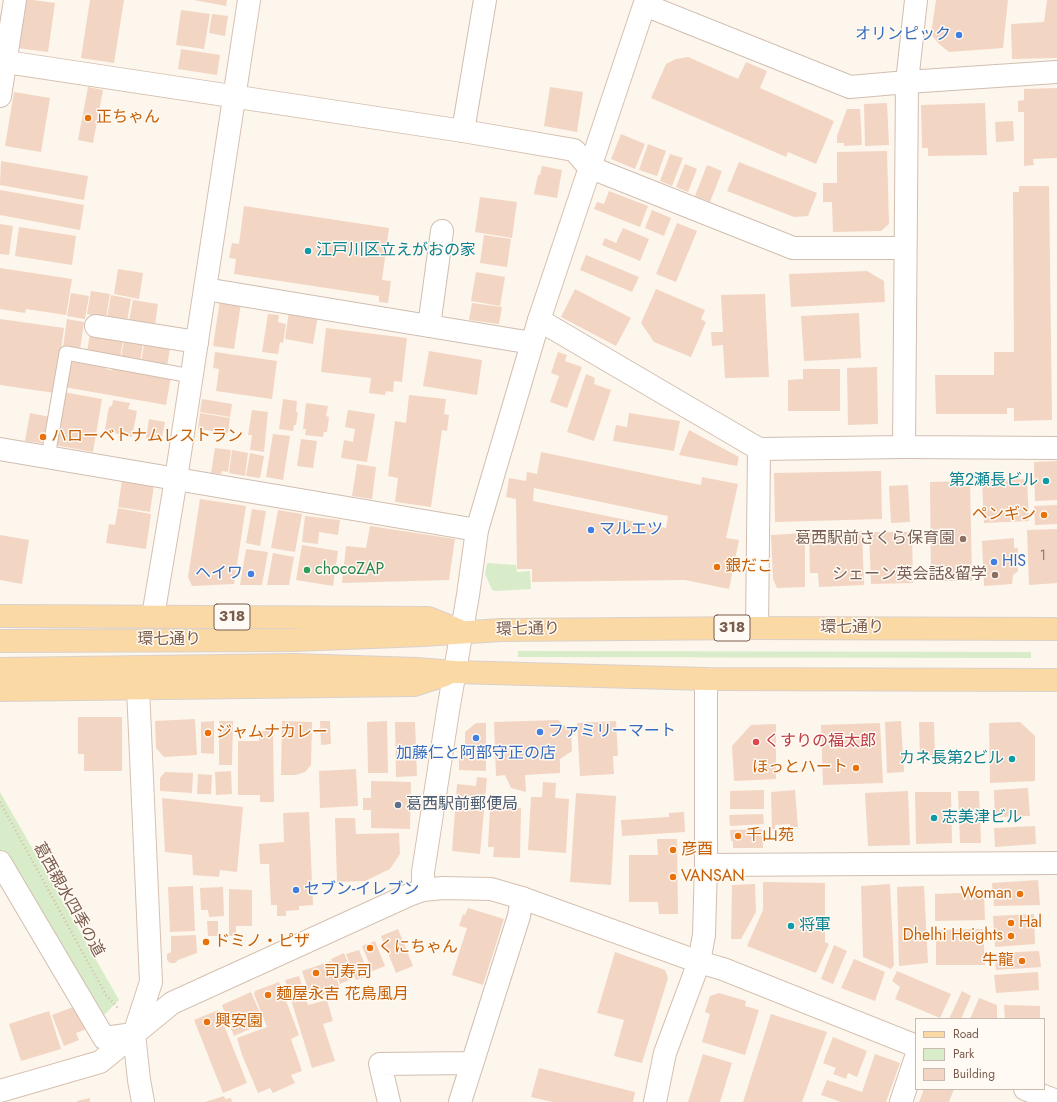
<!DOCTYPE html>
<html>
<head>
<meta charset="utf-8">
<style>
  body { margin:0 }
  #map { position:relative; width:1057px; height:1102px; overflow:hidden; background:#fdf6ec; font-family:Jost,sans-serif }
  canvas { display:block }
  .legend { position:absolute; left:915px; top:1018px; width:130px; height:72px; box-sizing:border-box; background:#fffaf3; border:1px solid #cabbb1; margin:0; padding:5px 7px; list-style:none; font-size:12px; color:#7a5c4d }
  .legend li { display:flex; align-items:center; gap:8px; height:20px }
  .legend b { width:20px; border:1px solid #cabbb1 }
</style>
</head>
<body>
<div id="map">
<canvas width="1057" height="1102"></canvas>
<ul class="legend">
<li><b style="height:5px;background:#fbd9a5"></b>Road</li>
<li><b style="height:11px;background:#d8ecc9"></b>Park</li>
<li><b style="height:11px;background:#f3d5c3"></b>Building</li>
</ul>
</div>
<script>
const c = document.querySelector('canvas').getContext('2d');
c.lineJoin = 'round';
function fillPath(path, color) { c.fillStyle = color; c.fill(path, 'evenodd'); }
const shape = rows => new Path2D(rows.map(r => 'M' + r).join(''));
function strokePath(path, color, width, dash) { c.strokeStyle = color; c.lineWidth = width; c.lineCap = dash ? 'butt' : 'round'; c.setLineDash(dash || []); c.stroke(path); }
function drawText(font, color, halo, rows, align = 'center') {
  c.font = font + ' Jost,"Noto Sans JP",sans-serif'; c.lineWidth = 3; c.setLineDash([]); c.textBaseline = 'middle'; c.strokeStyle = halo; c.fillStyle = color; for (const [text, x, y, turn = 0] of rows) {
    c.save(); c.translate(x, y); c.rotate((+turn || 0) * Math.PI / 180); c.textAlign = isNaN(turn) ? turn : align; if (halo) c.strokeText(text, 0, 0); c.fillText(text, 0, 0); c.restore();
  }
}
fillPath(shape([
  [487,563,516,565,517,572,530,571,531,589,496,591,492,590,485,574],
  [518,651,1031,652,1031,658,518,657],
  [0,792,119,1000,98,1021,0,853]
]), '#d8ecc9');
fillPath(shape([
  [24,0,33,0,55,3,48,52,17,48],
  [90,0,124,0,114,63,81,58],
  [194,0,227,0,226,6],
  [936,0,1008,0,1003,48,949,52,939,44,931,34],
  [1047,0,1057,0,1057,58,1012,59,1011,24,1044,22],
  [181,10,210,14,204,49,176,45],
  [212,14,228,16,225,36,209,33],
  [181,49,220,55,217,75,178,69],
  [688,57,738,79,746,62,767,71,760,88,834,121,816,164,788,152,786,157,651,98,666,64,676,59],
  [88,87,103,90,93,143,78,140],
  [550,87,583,92,577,132,544,126],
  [1057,88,1057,158,1033,159,1034,165,1024,166,1024,112,1018,112,1018,101,1024,100,1024,89],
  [14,92,50,98,41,152,5,146],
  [887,103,889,145,865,146,864,104],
  [985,103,987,155,928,156,928,148,922,148,921,105],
  [847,109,860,109,862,145,844,146,844,143,837,143,837,136],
  [1013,121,1014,141,996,142,995,122],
  [621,134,645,144,635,169,611,159],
  [648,144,666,151,657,176,639,170],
  [887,151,889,224,881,231,833,232,832,202,823,202,823,183,837,183,837,152],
  [670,154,683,158,672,186,660,181],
  [1,161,88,176,84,200,0,185],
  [739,162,817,193,808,216,794,217,727,191],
  [685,164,697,169,688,192,676,187],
  [707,165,722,171,710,202,695,196],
  [542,166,562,170,557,198,534,194,538,175,540,175],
  [1019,186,1049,186,1052,420,1014,421,1014,408,1007,408,1007,414,936,414,935,375,994,375,994,352,1014,352,1013,192,1019,192],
  [0,190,84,205,80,230,0,215],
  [609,191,648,206,640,227,594,209,597,202,604,204],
  [480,197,517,202,512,238,475,232],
  [244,206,389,228,382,280,391,281,388,303,379,302,379,296,234,274,236,259,229,258,232,243,239,244],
  [652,210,671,218,664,236,645,228],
  [677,223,697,231,676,282,656,274],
  [0,224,13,226,9,255,0,254],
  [19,227,76,236,72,265,15,256],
  [623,228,649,239,640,261,602,245,605,238,616,243],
  [484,235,511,239,507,267,480,263],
  [586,255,639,277,632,292,580,270],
  [0,268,72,279,66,315,26,309,25,313,0,309],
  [118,269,143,273,139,299,114,294],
  [867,271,884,281,885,302,791,307,789,274],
  [476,272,505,277,500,306,471,301],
  [575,289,631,318,616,346,561,317],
  [656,289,705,310,701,319,706,322,691,357,654,342,641,323],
  [91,291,110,294,106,318,87,314],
  [71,293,89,296,85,319,67,316],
  [765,294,769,377,725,378,723,345,712,346,711,332,723,332,721,295],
  [111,295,131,299,127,321,107,318],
  [133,300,158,304,155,325,129,321],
  [220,300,241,303,234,349,213,346],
  [472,303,502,307,499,324,469,320],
  [289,311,318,316,313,344,285,339],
  [859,313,861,358,804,361,801,316],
  [268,314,279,315,278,322,286,324,283,343,280,342,278,354,262,352],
  [0,319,64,328,55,393,0,385],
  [67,319,84,322,80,350,63,347],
  [326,328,407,338,402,382,394,381,393,392,386,391,385,395,369,393,371,378,321,372],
  [104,331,124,335,120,358,100,354],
  [90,333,103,335,100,354,87,352],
  [125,335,144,338,140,361,121,358],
  [145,339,171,343,167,366,141,362],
  [429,351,482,360,477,395,423,386],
  [215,352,277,361,272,399,216,391,219,369,213,368],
  [558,352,567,355,565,361,582,367,567,408,550,402,559,376,551,373],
  [69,359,106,366,106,369,112,370,113,367,171,377,166,405,64,387],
  [877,367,878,424,848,425,847,368],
  [803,369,840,369,840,411,788,411,788,380,803,379],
  [586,374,595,378,594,384,611,390,594,441,567,432],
  [63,392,102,399,93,452,55,445],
  [409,395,446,399,444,414,449,415,447,431,442,430,431,507,395,502,398,478,388,476,395,421,406,423],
  [202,399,232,404,230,417,200,412],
  [283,399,297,401,296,412,298,412,296,425,294,425,293,431,279,429],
  [113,400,130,403,128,409,137,411,132,437,105,431,108,411,110,406,112,406],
  [306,403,328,406,326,416,329,417,327,432,324,432,323,437,305,435,306,429,303,429],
  [252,410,268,412,264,452,250,450,252,435,248,435],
  [348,410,375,414,367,462,341,458,344,440,353,442,355,429,345,427],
  [30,413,50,417,46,444,25,441],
  [200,413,230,418,228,433,198,429],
  [629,413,680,421,674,451,613,441,616,425,627,427],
  [149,419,165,422,161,442,146,439],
  [689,430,739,457,737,466,679,455],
  [273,434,290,436,283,480,266,477],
  [301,439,317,441,313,468,297,466],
  [215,448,231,450,228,472,222,471,221,474,211,473],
  [232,450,248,453,245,476,229,473],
  [541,452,701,485,702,477,738,484,726,538,739,540,729,589,685,580,532,582,532,569,517,569,516,499,506,497,509,478,526,481,527,472,537,474],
  [534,488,668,516,666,528,533,501],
  [250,453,264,456,260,478,246,476],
  [1057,461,1057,500,1035,501,1034,462],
  [357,464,376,467,372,499,352,496],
  [881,471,882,519,775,522,774,473],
  [1027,479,1029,521,984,523,982,481],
  [122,480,154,485,150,512,118,507],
  [970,481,972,581,931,581,930,482],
  [908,485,910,522,891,523,889,486],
  [200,499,246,506,234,584,192,586,188,577],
  [1057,505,1057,524,1035,525,1034,506],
  [118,508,151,514,146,549,106,543,109,524,115,525],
  [252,509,266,511,260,546,246,543],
  [278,510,302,514,295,552,271,548],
  [305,516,340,520,338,535,319,532,318,544,302,542],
  [370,526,455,539,449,580,342,583,346,546,366,548],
  [1057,529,1057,583,1029,585,1027,530],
  [862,531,864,585,819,587,818,573,810,573,809,533],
  [869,532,912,532,913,583,871,584],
  [805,533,805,587,777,588,773,579,771,535],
  [0,535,29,540,22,584,0,580],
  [1014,538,1014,548,1018,548,1018,571,1013,575,1012,584,984,586,982,541],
  [302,545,338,551,333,586,296,580],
  [246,549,268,552,262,585,240,585],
  [273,553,294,557,289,585,267,585],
  [78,717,122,717,122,771,84,771,84,754,78,754],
  [195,719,197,755,164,757,156,748,155,721],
  [558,720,571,731,572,751,560,759,560,773,525,775,526,792,511,788,505,775,496,776,494,722],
  [214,721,214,754,201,753,201,722],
  [219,721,233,721,232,765,219,765],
  [282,721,312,722,311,765,305,772,296,775,281,775],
  [320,721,330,721,331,744,321,745],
  [387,721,388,773,368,773,367,722],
  [616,721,618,756,613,756,614,774,580,776,577,723],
  [901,721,904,772,887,773,885,722],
  [395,722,415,722,417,776,396,777],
  [919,722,934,722,935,755,920,756],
  [1020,722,1035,736,1035,781,990,783,989,723],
  [476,723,486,723,486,771,459,770,459,758,465,754,465,732],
  [880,723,883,783,823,785,821,725],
  [776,724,776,779,734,781,732,746,751,725],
  [259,731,273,731,274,802,260,802,260,795,238,795,238,741,259,741],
  [356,769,358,806,320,808,319,771],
  [231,771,232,794,216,795,215,772],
  [165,772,193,773,192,793,160,791,160,778],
  [198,774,212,775,211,794,197,794],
  [477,777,487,778,480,854,452,851,457,784,476,786],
  [371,781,411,782,410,829,371,828,371,810,363,810,363,798,371,798],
  [543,782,556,783,555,798,569,799,566,853,528,850,531,797,542,797],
  [1028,788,1030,816,995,817,994,790],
  [764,790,764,809,730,809,730,791],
  [795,790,798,827,790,827,790,824,775,825,775,829,772,829,771,792],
  [908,791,910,845,868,846,865,793],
  [958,791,979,791,981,843,960,843],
  [915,792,951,792,952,843,916,844],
  [576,793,616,796,611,885,570,882],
  [162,798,243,807,237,872,220,870,219,877,193,875,192,855,165,852],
  [490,807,521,808,520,858,493,857,494,847,488,847],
  [309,812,313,905,299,906,299,910,286,911,286,916,277,916,277,905,271,905,269,864,260,864,259,844,284,842,283,813],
  [684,812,685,832,622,836,621,820,669,817,669,813],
  [763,814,764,824,730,826,729,815],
  [335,818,355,818,356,834,399,833,400,854,390,869,365,881,337,882],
  [1035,826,1036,844,995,847,994,828],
  [762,829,763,848,733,848,733,841,731,841,730,830],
  [657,839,677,839,678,914,659,914,658,902,629,902,629,855,658,855],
  [1038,880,1040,905,994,906,992,883],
  [763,882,825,883,825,942,829,944,816,973,747,946,763,910],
  [755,884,756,912,741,939,731,939,732,885],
  [890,884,894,965,891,969,863,957,861,886],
  [193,886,195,931,170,932,168,887],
  [924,886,928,963,899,966,897,887],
  [223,887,224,916,209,917,208,910,201,910,200,888],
  [229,889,252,890,252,926,236,926,236,936,229,936],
  [984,892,985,920,935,921,935,894],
  [468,908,504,919,483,985,452,975,467,928,459,926,463,914,465,915],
  [1034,914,1035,944,995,947,993,916],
  [207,921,218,921,218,936,208,936],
  [398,929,413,966,396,973,381,936],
  [983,929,985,965,936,965,936,930],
  [196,935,197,953,178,960,175,963,170,963,167,960,167,954,171,952,171,936],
  [375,941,385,966,370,972,366,965,369,963,362,946],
  [834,945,847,951,833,984,821,979],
  [359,950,369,975,356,980,346,954],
  [1039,951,1041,967,996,970,995,953],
  [615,952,665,970,668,978,642,1063,614,1056,624,1020,597,1013],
  [344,953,354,978,340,984,331,959],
  [854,959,885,972,875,1001,841,988],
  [331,961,340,989,311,999,302,971],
  [897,971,951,994,940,1018,895,999,900,987,892,981],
  [1038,972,1039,990,996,993,994,975],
  [299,976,308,1005,327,1000,333,1021,323,1024,335,1061,312,1068,285,980],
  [279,982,299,1035,291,1039,302,1071,291,1075,295,1083,273,1093,270,1088,258,1093,242,1055,237,1038,267,1027,254,994,255,991],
  [962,991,971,996,961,1019,949,1019],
  [251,992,263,1020,251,1025,252,1028,234,1036,222,1005],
  [719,993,746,1001,745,1006,759,1010,745,1055,702,1042,710,1014,705,1012,710,996],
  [979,998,997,1005,997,1019,970,1019],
  [1004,1005,1040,1006,1040,1019,1005,1019],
  [73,1007,76,1014,81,1012,87,1029,76,1033,79,1040,64,1046,52,1015],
  [218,1010,247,1083,223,1093,194,1020],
  [49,1011,61,1049,21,1061,9,1024],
  [771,1014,827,1032,802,1102,743,1102],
  [833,1037,867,1051,857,1077,848,1073,846,1079,833,1074,836,1068,823,1063],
  [703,1054,732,1063,720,1102,688,1102],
  [875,1054,900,1063,886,1102,841,1102,821,1095,827,1080,862,1092],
  [539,1068,635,1092,633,1102,553,1102,531,1097],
  [924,1089,954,1089,949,1102,919,1102],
  [224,1096,225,1099,231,1098,232,1102,205,1102],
  [90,1098,90,1102,77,1102,77,1101]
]), '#f3d5c3');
const lane = shape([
  [48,457,66,353,191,376]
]);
const street = shape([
  [645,5,850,87,907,82,1057,72],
  [0,96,15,0],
  [463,131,485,0],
  [589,167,793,248,905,248],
  [205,289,532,343],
  [539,320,759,449,904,447,1057,448],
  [96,326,197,342],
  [429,326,442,231],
  [904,447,907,82,916,0],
  [0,449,477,530],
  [757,628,759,449],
  [0,862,104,1038,134,1034],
  [706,865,1057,863],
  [699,962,704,935,706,865,706,679],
  [389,1102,380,1064,472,1063],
  [460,1102,519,916,522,898],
  [901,1102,916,1057]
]);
const secondary = shape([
  [0,61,463,131,574,150,589,167],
  [153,616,176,479,249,0],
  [138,688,151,982,134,1034,139,1080,143,1102],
  [423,890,423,872,448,711,468,595,477,530,539,320,646,0],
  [1025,1089,1057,1101],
  [0,1091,100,1062,172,1003,409,895,423,890,443,888,491,889,522,898,699,962,723,969,916,1046],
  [655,1102,665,1053,699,962]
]);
const primary = shape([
  [0,616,428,618,458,630],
  [0,641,294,640,423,635,501,630,757,628,1057,629],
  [0,669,295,665,417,669,455,672,706,679,1057,680],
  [0,690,414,685,445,675]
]);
strokePath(lane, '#d1beb0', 15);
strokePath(street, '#d1beb0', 24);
strokePath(secondary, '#d6c0b0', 24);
strokePath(primary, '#dad1cd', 24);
strokePath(shape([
  [0,802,106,995,118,1008]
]), '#d9b8a5', 2.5, [1, 3]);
strokePath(lane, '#fff', 13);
strokePath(street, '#fff', 22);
strokePath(secondary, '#fff', 22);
strokePath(primary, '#fbd9a5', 22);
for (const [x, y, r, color] of [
  [959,35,4,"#3f7fe0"],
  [88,118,4,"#e8710a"],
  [308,251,4,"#0f9aa8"],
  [43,437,4,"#e8710a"],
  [1046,481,4,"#0f9aa8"],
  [1044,515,4,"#e8710a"],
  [591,530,4,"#3f7fe0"],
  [963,539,4,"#8d6e63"],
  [994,562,4,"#3f7fe0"],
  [717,567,4,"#e8710a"],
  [307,570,4,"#2e9e5b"],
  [251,574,4,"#3f7fe0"],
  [995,575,4,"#8d6e63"],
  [540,732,4,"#3f7fe0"],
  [208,733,4,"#e8710a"],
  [476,738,4,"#3f7fe0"],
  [756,742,4,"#e0444e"],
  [1012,759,4,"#0f9aa8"],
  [856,768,4,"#e8710a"],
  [398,805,4,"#5c6f8a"],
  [934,818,4,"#0f9aa8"],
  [738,836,4,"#e8710a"],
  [673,850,4,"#e8710a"],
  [673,877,4,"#e8710a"],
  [296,890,4,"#3f7fe0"],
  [1020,894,4,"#e8710a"],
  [1011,923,4,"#e8710a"],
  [791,926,4,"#0f9aa8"],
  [1011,936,4,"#e8710a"],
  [206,942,4,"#e8710a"],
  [370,948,4,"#e8710a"],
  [1022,961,4,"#e8710a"],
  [316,973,4,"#e8710a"],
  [268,995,4,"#e8710a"],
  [207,1022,4,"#e8710a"]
]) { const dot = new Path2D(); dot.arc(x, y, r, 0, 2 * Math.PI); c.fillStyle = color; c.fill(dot); strokePath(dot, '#fffaf3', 1.5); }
drawText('14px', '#987a6a', null, [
  ["1",1043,557]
]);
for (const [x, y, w] of [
  [232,617,36],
  [732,628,36]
]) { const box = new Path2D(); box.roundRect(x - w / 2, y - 13, w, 26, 3); c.fillStyle = '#fffaf3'; c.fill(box); strokePath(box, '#7a5c4d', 1); }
drawText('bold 15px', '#7a5c4d', null, [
  ["318",232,617],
  ["318",732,628]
]);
drawText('16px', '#366cbe', '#fffaf3', [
  ["オリンピック",951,35,"right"],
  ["マルエツ",599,530],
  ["HIS",1002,562],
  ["ヘイワ",243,574,"right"],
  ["ファミリーマート",548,732],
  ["加藤仁と阿部守正の店",476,754,"center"],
  ["セブン-イレブン",304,890]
], 'left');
drawText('16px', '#c56008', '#fffaf3', [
  ["正ちゃん",96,118],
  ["ハローベトナムレストラン",51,437],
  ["ペンギン",1036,515,"right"],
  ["銀だこ",725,567],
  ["ジャムナカレー",216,733],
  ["ほっとハート",848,768,"right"],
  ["千山苑",746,836],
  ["彦酉",681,850],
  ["VANSAN",681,877],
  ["Woman",1012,894,"right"],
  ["Hal",1019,923],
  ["Dhelhi Heights",1003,936,"right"],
  ["ドミノ・ピザ",214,942],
  ["くにちゃん",378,948],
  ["牛龍",1014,961,"right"],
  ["司寿司",324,973],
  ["麺屋永吉 花鳥風月",276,995],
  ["興安園",215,1022]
], 'left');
drawText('16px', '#0d838f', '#fffaf3', [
  ["江戸川区立えがおの家",316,251],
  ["第2瀬長ビル",1038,481,"right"],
  ["カネ長第2ビル",1004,759,"right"],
  ["志美津ビル",942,818],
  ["将軍",799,926]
], 'left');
drawText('16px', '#785e54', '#fffaf3', [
  ["葛西駅前さくら保育園",955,539],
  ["シェーン英会話&留学",987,575]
], 'right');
drawText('16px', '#27864d', '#fffaf3', [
  ["chocoZAP",315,570]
], 'left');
drawText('16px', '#7a5c4d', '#fffaf3', [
  ["環七通り",852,628],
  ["環七通り",528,630,-1],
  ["環七通り",169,640],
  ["葛西親水四季の道",68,900,61]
]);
drawText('16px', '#be3a42', '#fffaf3', [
  ["くすりの福太郎",764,742]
], 'left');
drawText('16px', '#4e5e75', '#fffaf3', [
  ["葛西駅前郵便局",406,805]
], 'left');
</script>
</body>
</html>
